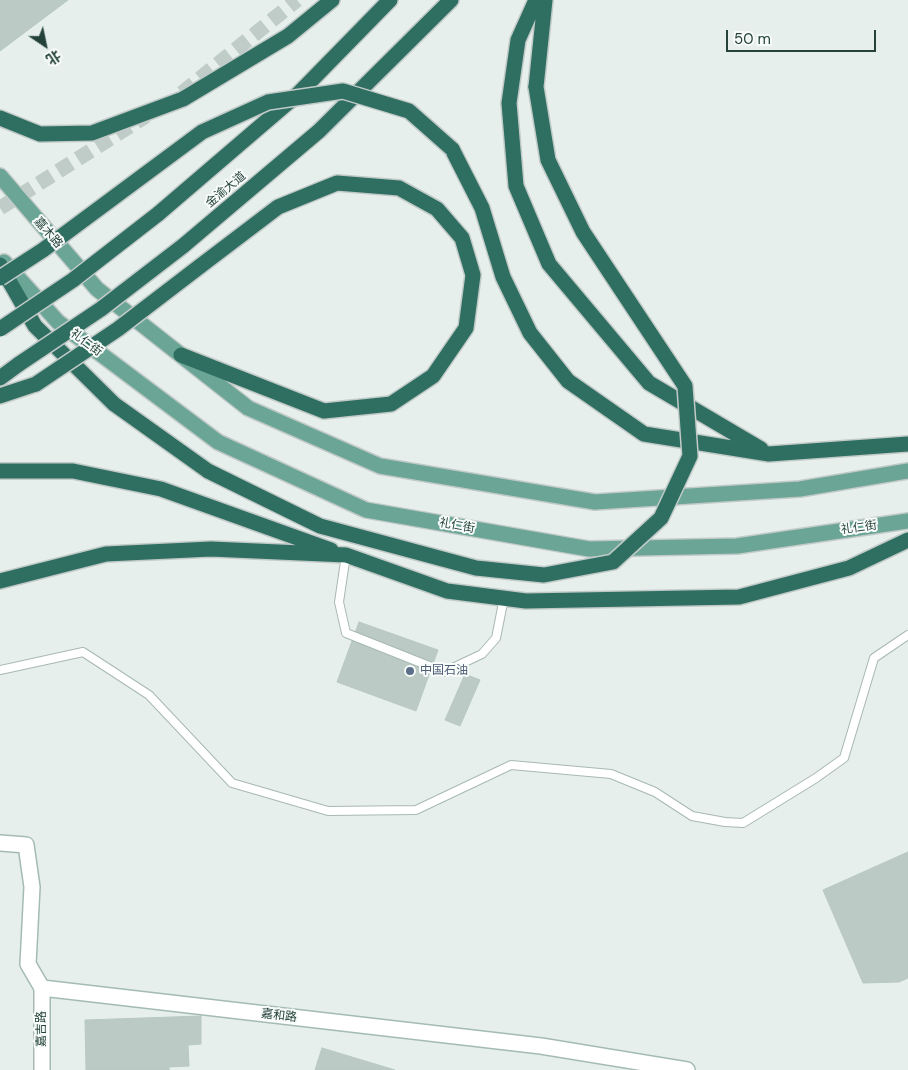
<!DOCTYPE html>
<html>
<head>
<meta charset="utf-8">
<style>
  body { margin:0 }
  #map { position:relative; width:908px; height:1070px; overflow:hidden; background:#e6efeb; font-family:"DM Sans","Noto Sans SC",sans-serif }
  canvas { display:block }
  .north { position:absolute; left:20px; top:20px; width:50px; height:50px; -webkit-text-stroke:4px #f7fbf9; paint-order:stroke; rotate:146deg; font-size:14px; font-weight:700; line-height:20px; text-align:center; color:#24423a }
  .north::after { content:''; display:block; margin:auto; width:18px; height:22px; background:#24423a; clip-path:polygon(50% 0,100% 100%,50% 72%,0 100%) }
  .scale { position:absolute; left:726px; top:30px; width:150px; height:22px; box-sizing:border-box; border:2px solid #24423a; border-top:0; padding-left:6px; font-size:15px; line-height:18px; white-space:nowrap; color:#24423a; -webkit-text-stroke:4px #f7fbf9; paint-order:stroke }
</style>
</head>
<body>
<div id="map">
<canvas width="908" height="1070"></canvas>
<div class="north">北</div>
<div class="scale">50 m</div>
</div>
<script>
const c = document.querySelector('canvas').getContext('2d');
c.lineJoin = 'round';
function fillPath(path, color) { c.fillStyle = color; c.fill(path, 'evenodd'); }
const shape = rows => new Path2D(rows.map(r => 'M' + r).join(''));
function strokePath(path, color, width, dash) { c.strokeStyle = color; c.lineWidth = width; c.lineCap = dash ? 'butt' : 'round'; c.setLineDash(dash || []); c.stroke(path); }
function drawText(font, color, halo, rows, align = 'center') {
  c.font = font + ' "DM Sans","Noto Sans SC",sans-serif'; c.lineWidth = 4; c.setLineDash([]); c.textBaseline = 'middle'; c.strokeStyle = halo; c.fillStyle = color; for (const [text, x, y, turn = 0] of rows) {
    c.save(); c.translate(x, y); c.rotate((+turn || 0) * Math.PI / 180); c.textAlign = isNaN(turn) ? turn : align; if (halo) c.strokeText(text, 0, 0); c.fillText(text, 0, 0); c.restore();
  }
}
const building = shape([
  [0,0,68,0,0,51,0,0],
  [359,622,438,650,416,711,337,682,359,622],
  [465,674,480,680,460,726,445,720,465,674],
  [908,852,908,978,899,982,863,983,823,890,908,852],
  [201,1016,201,1044,188,1045,189,1066,169,1067,169,1070,86,1070,85,1020,201,1016],
  [322,1048,395,1070,315,1070,322,1048]
]);
fillPath(building, '#bbcac4');
strokePath(building, '#b8c9c2', 1);
strokePath(shape([
  [182,93,297,0],
  [0,208,146,116]
]), '#bfccc8', 15, [15, 8]);
const lane = shape([
  [346,555,339,602,346,633,444,672,482,654,496,638,504,598],
  [0,670,83,652,149,695,232,783,328,811,416,810,511,765,611,774,655,792,692,816,725,822,743,823,816,778,844,758,874,658,908,635]
]);
const street = shape([
  [42,988,42,1070]
]);
const secondary = shape([
  [0,843,26,845,32,887,28,964,42,988,541,1046,687,1070]
]);
const primary = shape([
  [0,176,97,289,248,408,380,466,595,502,800,489,908,471],
  [4,262,58,322,218,442,366,510,589,549,737,546,908,521]
]);
const highway = shape([
  [536,0,518,40,509,103,516,186,549,264,649,383,761,449],
  [536,87,545,0],
  [0,118,40,134,92,133,183,99,288,36,332,0],
  [452,149,482,208,503,277,530,333,568,381,644,434,769,454,908,444],
  [158,214,298,94,390,0],
  [183,246,319,131,451,0],
  [0,265,35,326,114,404,208,471],
  [181,355,324,411,391,404,433,376,466,328,473,275,462,238,437,209,399,188,337,183,278,207,199,267],
  [0,378,19,364],
  [0,396,36,384],
  [0,471,73,471,161,489,331,550],
  [0,581,106,554,211,549,346,555,447,591,526,601,739,597,849,568,908,540]
]);
strokePath(lane, '#a8b8b2', 10);
strokePath(street, '#a8b8b2', 18);
strokePath(secondary, '#a4bbb3', 18);
strokePath(primary, '#c2cac8', 18);
strokePath(highway, '#c2cac8', 18);
strokePath(lane, '#fff', 8);
strokePath(street, '#fff', 15);
strokePath(secondary, '#fff', 15);
strokePath(primary, '#6aa596', 15);
strokePath(highway, '#2f6f62', 15);
const highwayBridge = shape([
  [0,278,43,250,202,132,268,102,343,91,409,111,452,149],
  [0,329,73,280,158,214],
  [19,364,101,309,183,246],
  [36,384,118,329,199,267],
  [208,471,320,526,476,568,544,575,613,562,661,518,690,456,685,386,583,232,548,160,536,87]
]);
strokePath(highwayBridge, '#c2cac8', 18, []);
strokePath(highwayBridge, '#2f6f62', 15);
for (const [x, y, r, color] of [
  [410,671,5,"#5c6f8a"]
]) { const dot = new Path2D(); dot.arc(x, y, r, 0, 2 * Math.PI); c.fillStyle = color; c.fill(dot); strokePath(dot, '#f7fbf9', 2); }
drawText('12px', '#24423a', '#f7fbf9', [
  ["金渝大道",226,190,-40],
  ["嘉木路",48,233,49],
  ["礼仁街",86,343,37],
  ["礼仁街",457,526,10],
  ["礼仁街",859,528,-8],
  ["嘉和路",279,1016,7],
  ["嘉吉路",42,1029,-90]
]);
drawText('12px', '#4e5e75', '#f7fbf9', [
  ["中国石油",420,671]
], 'left');
</script>
</body>
</html>
